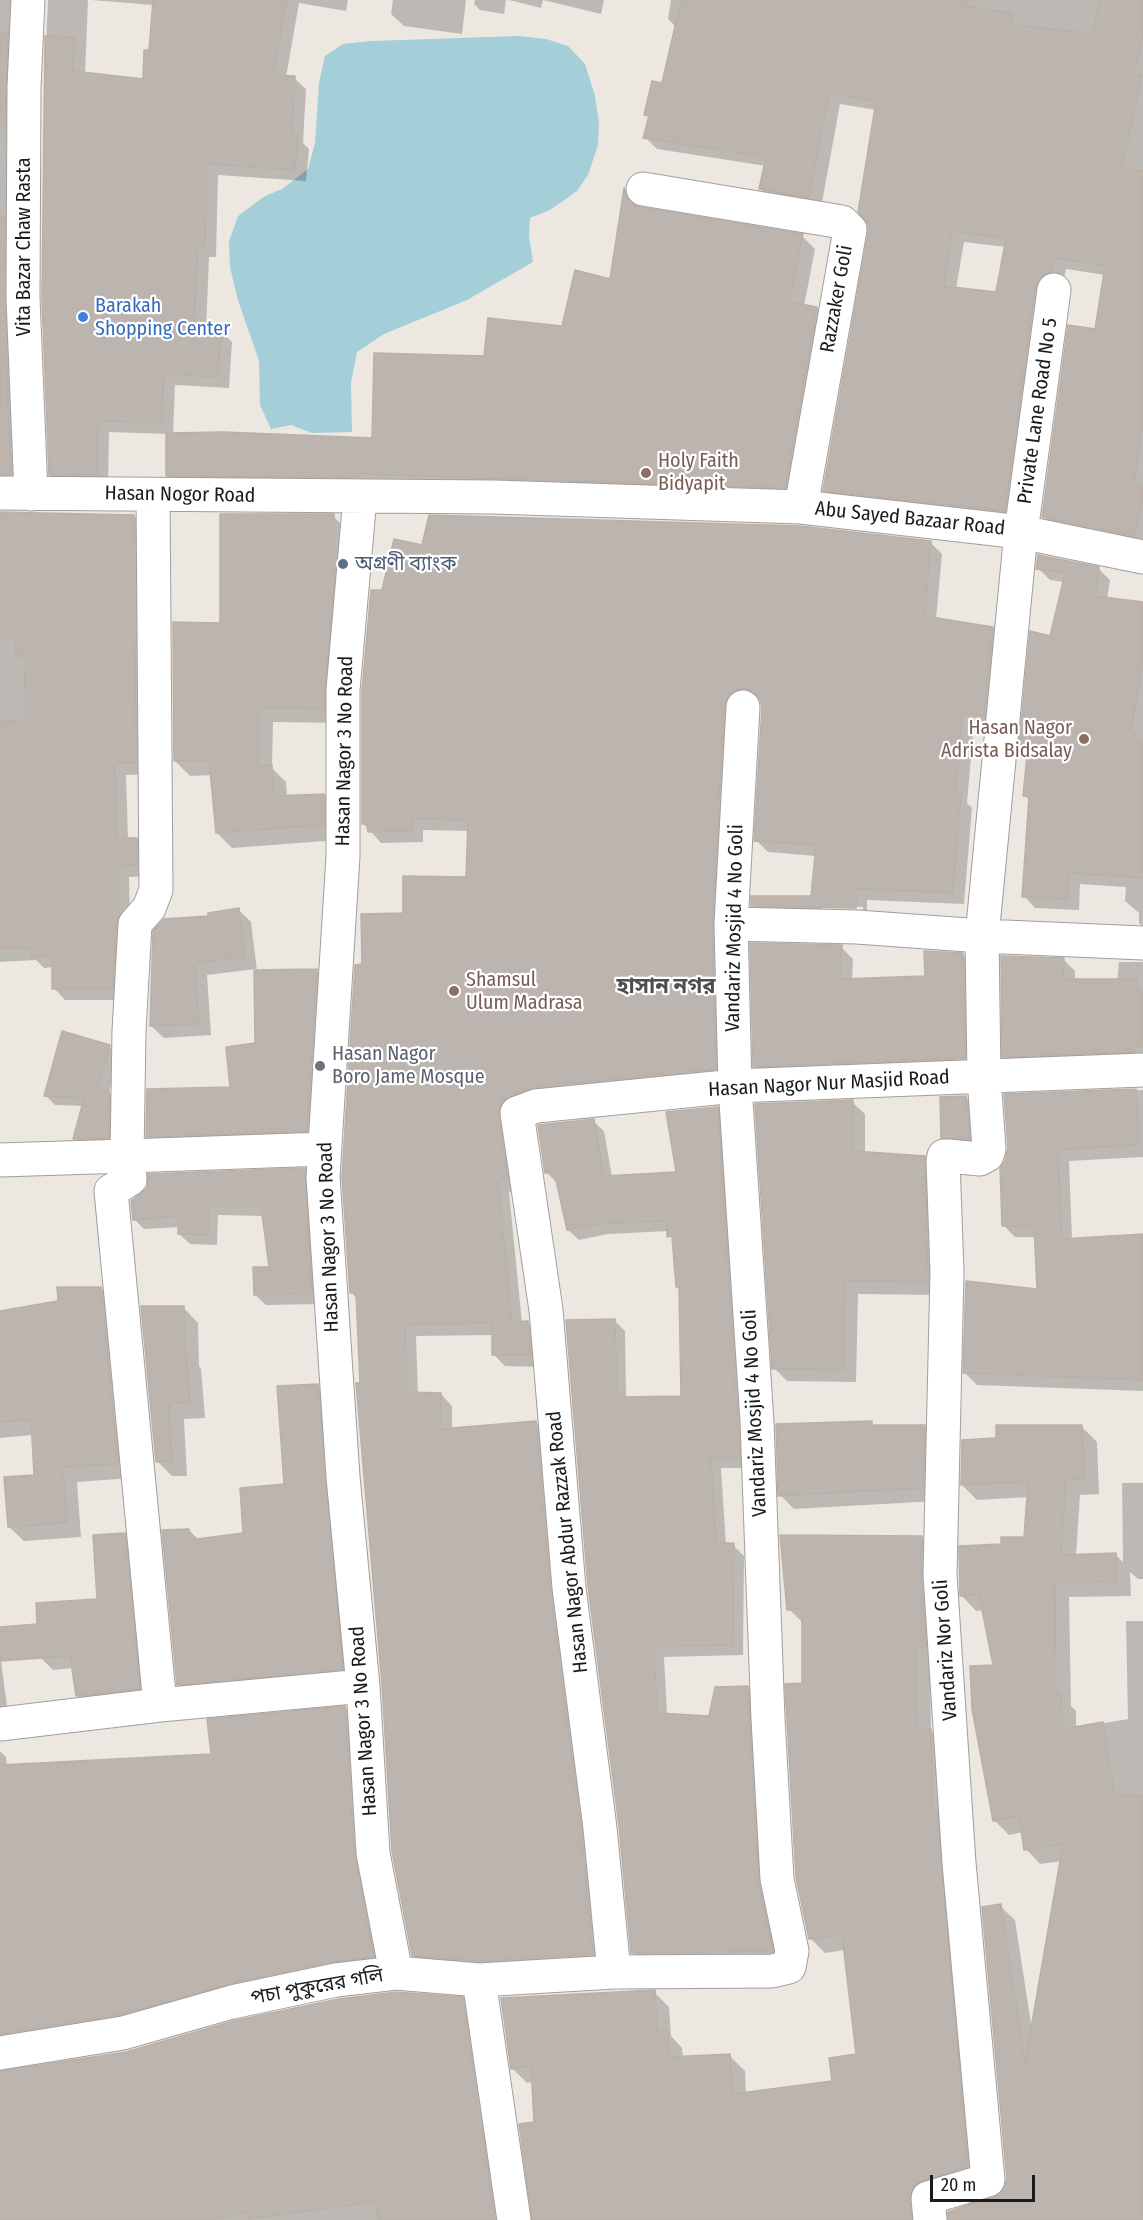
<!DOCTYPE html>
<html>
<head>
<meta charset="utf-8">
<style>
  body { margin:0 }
  #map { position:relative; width:1143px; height:2220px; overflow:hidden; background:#ece8e1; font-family:"Fira Sans Condensed",sans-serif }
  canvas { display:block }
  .scale { position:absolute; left:930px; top:2175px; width:105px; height:27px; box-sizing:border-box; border:3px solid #1b1b1b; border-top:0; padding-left:8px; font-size:18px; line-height:21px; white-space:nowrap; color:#1b1b1b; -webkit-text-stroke:4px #fff; paint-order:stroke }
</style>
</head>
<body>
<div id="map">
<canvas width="1143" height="2220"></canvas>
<div class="scale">20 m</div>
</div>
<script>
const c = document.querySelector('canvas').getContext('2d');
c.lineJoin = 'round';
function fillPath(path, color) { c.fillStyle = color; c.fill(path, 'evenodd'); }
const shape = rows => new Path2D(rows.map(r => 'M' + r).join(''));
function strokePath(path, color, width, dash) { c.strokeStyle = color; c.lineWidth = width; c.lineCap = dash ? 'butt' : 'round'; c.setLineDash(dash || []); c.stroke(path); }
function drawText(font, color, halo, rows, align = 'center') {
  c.font = font + ' "Fira Sans Condensed","Noto Sans Bengali",sans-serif'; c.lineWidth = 4.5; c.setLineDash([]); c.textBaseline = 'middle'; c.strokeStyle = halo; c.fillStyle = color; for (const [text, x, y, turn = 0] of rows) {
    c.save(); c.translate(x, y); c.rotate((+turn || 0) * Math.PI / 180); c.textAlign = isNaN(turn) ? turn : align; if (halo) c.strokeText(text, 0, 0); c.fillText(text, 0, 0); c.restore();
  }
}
fillPath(shape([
  [518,36,546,39,568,46,585,64,595,96,599,123,598,145,588,175,577,191,550,210,530,218,529,236,533,262,467,300,384,334,357,352,351,383,352,432,312,433,291,425,271,429,260,405,259,361,238,300,230,267,229,241,238,216,265,196,282,189,308,169,315,143,319,83,325,56,343,44,371,41]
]), '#a4ced8');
fillPath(shape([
  [0,0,25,0,22,486,0,490],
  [48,0,88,0,85,74,144,80,150,51,154,5,91,0,348,0,346,11,299,3,286,77,294,78,306,89,303,143,309,149,306,181,218,175,216,257,209,257,206,329,220,330,232,342,229,388,175,385,173,434,374,440,486,357,563,328,611,281,625,192,639,209,802,236,815,249,804,306,817,308,829,321,798,500,180,488,167,475,168,434,109,432,108,486,62,486,50,474,43,298,44,88],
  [393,0,466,0,462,34,404,26,391,14],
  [475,0,506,0,504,14,480,10,474,4],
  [509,0,604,0,601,14,543,0,541,8],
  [671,0,1143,0,1143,546,1055,528,1044,517,1096,331,1105,275,1066,269,1016,522,836,502,825,490,870,233,876,110,840,104,821,208,772,200,761,189,766,166,657,149,645,137,650,118,646,115,663,85,676,27,668,19],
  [964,242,1006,247,998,293,956,289],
  [0,513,134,516,145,528,147,774,126,775,128,839,136,839,148,851,148,876,129,877,130,928,124,1000,65,1000,54,988,53,967,44,968,36,960,0,962],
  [333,516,348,531,339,723,273,722,272,768,286,782,287,797,324,795,339,810,339,840,232,848,217,833,212,775,190,776,175,761,222,624],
  [930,542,942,554,936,619,992,628,1004,640,996,727,974,723,967,803,972,808,964,904,867,900,867,919,764,917,752,905,812,898,816,856,768,852,756,840,763,707,762,701,757,699,727,1080,515,1111,519,1190,509,1192,522,1323,528,1323,539,1335,542,1367,505,1366,493,1354,493,1335,416,1336,418,1394,441,1394,452,1406,452,1430,536,1423,548,1435,604,1966,425,1967,413,1955,383,1684,357,1299,351,1292,364,966,404,914,468,878,470,831,423,830,423,842,381,843,363,823,384,592,423,547],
  [822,906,863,907,863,910,822,909],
  [1038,568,1099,569,1110,580,1107,599,1143,604,1143,927,1139,923,1139,913,1125,901,1126,887,1080,884,1079,910,1035,908,1024,896,1030,801,1025,796,1028,762,1020,754,1064,582,1050,580],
  [239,910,251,922,257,971,317,971,328,982,318,1142,159,1148,148,1136,232,1088,256,1045,256,969,207,975,211,1035,164,1038,151,1026,210,918],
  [841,947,853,959,852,980,927,978,963,955,975,967,976,1070,767,1078,755,1066],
  [1064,960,1075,971,1075,981,1117,981,1119,962,1143,962,1143,1063,1016,1068,1004,1056],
  [109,1047,119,1056,109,1092,118,1102,117,1147,84,1148,75,1138,83,1106,55,1105,45,1095],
  [1143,1090,1143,1157,1069,1161,1072,1239,1143,1235,1143,1391,977,1385,965,1373,1039,1290,1036,1237,1015,1237,1004,1226,1009,1148,1006,1096],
  [966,1097,978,1110,981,1151,955,1150,942,1137],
  [852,1102,865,1114,865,1154,924,1158,937,1171,940,1295,858,1294,856,1382,787,1381,774,1368],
  [717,1108,728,1119,750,1468,721,1468,726,1545,733,1545,744,1556,743,1655,664,1657,667,1715,710,1718,747,1687,758,1698,783,1962,643,1963,632,1952,614,1320,625,1331,626,1398,682,1398,680,1290,677,1287,674,1241,669,1231,608,1234,579,1240,568,1230,557,1183,546,1172,593,1121,604,1131,612,1177,678,1174],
  [304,1170,314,1180,322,1304,266,1305,255,1295,271,1268,264,1216,218,1215,217,1245,190,1244,179,1234,180,1227,144,1229,134,1219],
  [101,1288,116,1303,132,1478,77,1482,81,1537,24,1541,9,1527,36,1476,33,1435,0,1438,0,1312,60,1302],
  [183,1307,198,1323,199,1366,201,1369,205,1418,184,1419,187,1476,172,1476,157,1461],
  [317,1386,329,1397,353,1680,190,1695,178,1684,189,1530,199,1540,245,1535,286,1485],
  [871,1423,875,1426,924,1426,938,1441,937,1501,794,1509,780,1495],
  [1082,1427,1097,1442,1099,1494,1080,1495,1076,1556,1116,1555,1123,1562,1122,1483,1143,1483,1143,1579,1138,1579,1130,1572,1131,1596,1069,1597,1071,1706,1076,1711,1076,1728,1128,1719,1126,1621,1143,1621,1143,2220,949,2220,994,2199,1007,2187,983,1908,1000,1906,1015,1920,1032,2030,1062,1861,1040,1864,1026,1849,1023,1832,1009,1835,994,1820,995,1666,984,1610,976,1611,962,1596,1003,1545,1026,1538,1029,1497,977,1500,962,1485,997,1439],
  [124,1534,136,1547,151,1700,89,1708,77,1695,74,1668,53,1670,41,1658,99,1600],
  [922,1538,936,1553,930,1661,931,1732,945,1745,982,2181,925,2220,532,2220,535,2123,533,2082,527,2083,512,2068,654,1992,669,2007,671,2036,682,2048,683,2058,730,2056,745,2071,746,2094,834,2083,858,2056,845,1950,825,1953,810,1938,803,1623,789,1609],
  [0,1653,9,1721,0,1729],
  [345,1708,360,1723,388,1971,0,2057,0,1859,212,1756],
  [0,1751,6,1757,11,1798,0,1799],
  [462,1999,477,2014,507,2220,0,2220,0,2073]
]), '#0003');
const building = shape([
  [153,0,287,0,273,75,295,76,292,135,298,136,295,170,207,164,205,246,198,246,194,327,221,329,218,377,164,374,162,423,98,421,97,475,49,475,42,298,45,36,75,37,73,71,143,79,144,50,149,50,153,0],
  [681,0,967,0,966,6,1012,13,1011,24,1093,34,1099,0,1143,0,1143,37,1134,74,1142,75,1122,168,1143,171,1143,422,1134,484,1143,486,1143,498,1135,536,1042,517,1068,325,1095,329,1105,266,1054,258,1051,272,1040,278,1035,287,1005,511,823,491,868,233,868,224,858,212,876,101,829,93,809,198,759,189,766,157,643,138,649,116,644,115,652,81,662,83,681,0],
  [952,231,1006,238,996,292,944,286,952,231],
  [0,34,8,34,5,127,0,127,0,34],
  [624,188,631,203,640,207,803,234,790,302,817,307,785,488,359,474,359,477,166,476,166,433,224,432,372,438,374,353,484,356,488,318,562,326,575,270,610,279,624,188],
  [0,217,5,217,4,299,11,474,0,474,0,217],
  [0,512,134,515,136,763,115,763,117,838,137,838,137,865,118,866,119,915,116,923,113,989,52,989,52,956,31,957,30,948,0,949,0,721,26,720,24,656,16,656,16,638,0,638,0,512],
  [220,514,334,514,334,580,324,709,259,708,258,766,272,765,274,796,324,794,324,825,216,833,209,760,174,761,173,622,220,623,220,514],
  [429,515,800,526,931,541,925,616,993,627,984,716,963,713,955,794,961,794,953,893,856,889,856,908,751,906,751,896,811,896,816,845,754,841,762,707,760,699,754,692,745,688,735,690,728,696,724,706,712,923,716,1069,534,1087,504,1100,498,1116,508,1179,498,1180,512,1322,528,1321,531,1355,492,1355,492,1323,405,1325,407,1392,441,1393,440,1429,536,1421,550,1590,581,1830,593,1954,479,1961,412,1956,392,1851,382,1684,356,1383,360,1383,356,1293,350,1293,342,1177,355,965,362,964,361,914,403,913,403,876,466,877,468,820,412,819,412,831,368,832,367,824,362,824,362,691,371,590,382,590,394,539,422,545,429,515],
  [1038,555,1099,567,1095,596,1143,602,1143,662,1131,732,1137,734,1136,741,1143,742,1143,878,1069,873,1068,899,1022,897,1029,797,1023,796,1027,755,1018,754,1030,631,1050,636,1065,573,1036,569,1038,555],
  [239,908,245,957,195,963,199,1024,150,1026,153,931,164,919,208,916,208,913,239,908],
  [750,943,842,945,840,979,925,976,924,951,963,953,965,1058,753,1067,750,943],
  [1001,956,1064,958,1063,979,1137,979,1138,991,1143,991,1143,1046,1134,1046,1134,1052,1002,1057,1001,956],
  [317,969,307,1131,146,1137,147,1089,230,1087,226,1047,255,1043,254,970,317,969],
  [62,1031,110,1045,97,1091,109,1091,109,1138,73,1139,84,1098,44,1096,62,1031],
  [1136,1089,1139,1145,1058,1150,1062,1239,1143,1234,1143,1380,963,1373,966,1281,1037,1289,1034,1226,1002,1226,1000,1167,1005,1161,1008,1148,1004,1094,1136,1089],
  [966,1096,970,1139,941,1138,940,1097,966,1096],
  [853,1100,853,1151,925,1156,928,1282,845,1281,844,1370,772,1369,755,1104,853,1100],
  [718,1107,740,1458,711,1458,716,1543,734,1543,733,1645,654,1647,657,1713,709,1716,715,1687,748,1686,758,1880,773,1951,631,1953,619,1826,588,1586,566,1320,615,1319,617,1394,622,1394,622,1397,681,1396,679,1287,676,1287,672,1236,667,1237,667,1221,597,1224,567,1230,554,1171,545,1173,538,1125,594,1119,604,1176,676,1172,666,1112,718,1107],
  [305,1168,312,1294,254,1295,253,1267,269,1267,261,1206,208,1206,208,1235,178,1234,178,1216,133,1220,131,1201,147,1188,148,1174,305,1168],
  [57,1287,101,1287,118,1464,63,1467,67,1523,8,1527,4,1477,34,1475,31,1420,0,1422,0,1311,58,1301,57,1287],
  [141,1306,184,1306,184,1352,186,1352,190,1403,169,1404,172,1461,156,1462,141,1306],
  [318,1384,343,1669,177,1685,162,1530,189,1529,190,1540,243,1533,240,1488,284,1484,277,1386,318,1384],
  [872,1421,872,1425,925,1425,923,1488,778,1496,776,1424,872,1421],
  [996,1425,1082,1425,1085,1479,1066,1480,1061,1555,1116,1553,1117,1582,1055,1583,1056,1695,1061,1694,1063,1729,1103,1722,1115,1795,1143,1795,1143,2220,948,2220,948,2212,1000,2194,1007,2179,982,1907,1001,1904,1025,2063,1063,1844,1024,1850,1019,1816,993,1821,972,1709,970,1666,993,1665,979,1595,960,1596,959,1546,1001,1544,1001,1537,1024,1537,1028,1482,961,1485,962,1440,996,1438,996,1425],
  [125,1533,140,1689,76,1696,70,1656,0,1661,0,1627,37,1624,36,1603,97,1599,93,1535,125,1533],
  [780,1535,922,1536,921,1576,926,1647,916,1647,917,1729,931,1729,933,1811,937,1811,968,2166,915,2185,909,2199,911,2220,532,2220,519,2124,534,2122,531,2066,511,2069,501,1998,655,1990,657,2032,668,2031,669,2057,730,2054,733,2094,832,2081,829,2058,856,2054,842,1935,809,1939,796,1877,785,1684,802,1683,802,1609,787,1610,780,1535],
  [345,1706,354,1854,374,1957,332,1962,228,1984,119,2015,0,2034,0,1765,211,1754,207,1719,345,1706],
  [396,1992,463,1997,476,2091,479,2131,482,2130,495,2220,378,2220,375,2202,249,2219,248,2212,210,2220,0,2220,0,2071,126,2052,237,2020,339,1999,396,1992]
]);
fillPath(building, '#bcb4ae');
strokePath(building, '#bdafa5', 1.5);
const minor = shape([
  [28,0,24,87,23,298,31,494],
  [643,189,842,222,850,230,801,507],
  [0,493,494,497,801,507,1021,532,1143,557],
  [153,495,156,890,149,908,135,924,129,1031,127,1156,324,1149],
  [360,497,343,690,343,856,323,1177,343,1477,363,1686,373,1853,396,1973],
  [731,924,857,927,982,936,1143,943],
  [0,1160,127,1156,130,1179,111,1191,160,1705],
  [0,1724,160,1705,363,1686],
  [614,1972,600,1828,569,1588,546,1310,517,1113,536,1106,735,1086,1143,1070],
  [479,1980,514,2220],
  [0,2053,123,2033,232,2002,336,1980,396,1973,479,1980,614,1972,772,1971,789,1967,792,1951,777,1879,768,1719,757,1422,735,1086,731,924,743,707],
  [930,2220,928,2198,988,2180,959,1863,940,1575,947,1272,943,1161,944,1156,948,1156,980,1159,987,1155,989,1149,984,1077,982,936,1021,532,1054,290]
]);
strokePath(minor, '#9f9f9f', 35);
strokePath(minor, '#fff', 33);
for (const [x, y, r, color] of [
  [83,317,6,"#3f7fe0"],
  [646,473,6,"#8d6e63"],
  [343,564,6,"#5c6f8a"],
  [1084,739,6,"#8d6e63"],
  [454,991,6,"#8d6e63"],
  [320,1066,6,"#6b7280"]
]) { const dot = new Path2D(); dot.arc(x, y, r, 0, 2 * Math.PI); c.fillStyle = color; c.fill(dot); strokePath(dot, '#fff', 2); }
drawText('20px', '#1b1b1b', '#fff', [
  ["Vita Bazar Chaw Rasta",24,247,-90],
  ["Razzaker Goli",837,299,-80],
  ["Private Lane Road No 5",1038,411,-82],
  ["Hasan Nogor Road",180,495,1],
  ["Abu Sayed Bazaar Road",910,519,6],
  ["Hasan Nagor 3 No Road",345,751,-89],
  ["Vandariz Mosjid 4 No Goli",735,928,-89],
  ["Hasan Nagor Nur Masjid Road",829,1084,-3],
  ["Hasan Nagor 3 No Road",329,1237,-92],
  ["Vandariz Mosjid 4 No Goli",755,1413,-93],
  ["Hasan Nagor Abdur Razzak Road",568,1542,-96],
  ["Vandariz Nor Goli",946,1650,-94],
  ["Hasan Nagor 3 No Road",364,1721,-94],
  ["পচা পুকুরের গলি",317,1987,-10]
]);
drawText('20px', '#366cbe', '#fff', [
  ["Barakah",95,306],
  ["Shopping Center",95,329]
], 'left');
drawText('20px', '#785e54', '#fff', [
  ["Holy Faith",658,461],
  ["Bidyapit",658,484],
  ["Hasan Nagor",1072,728,"right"],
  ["Adrista Bidsalay",1072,751,"right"],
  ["Shamsul",466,980],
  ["Ulum Madrasa",466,1003]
], 'left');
drawText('20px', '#4e5e75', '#fff', [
  ["অগ্রণী ব্যাংক",355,564]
], 'left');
drawText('20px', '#5b616d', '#fff', [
  ["Hasan Nagor",332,1054],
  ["Boro Jame Mosque",332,1077]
], 'left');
drawText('bold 22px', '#4e4e4e', '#fff', [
  ["হাসান নগর",666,987]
]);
</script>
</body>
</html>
